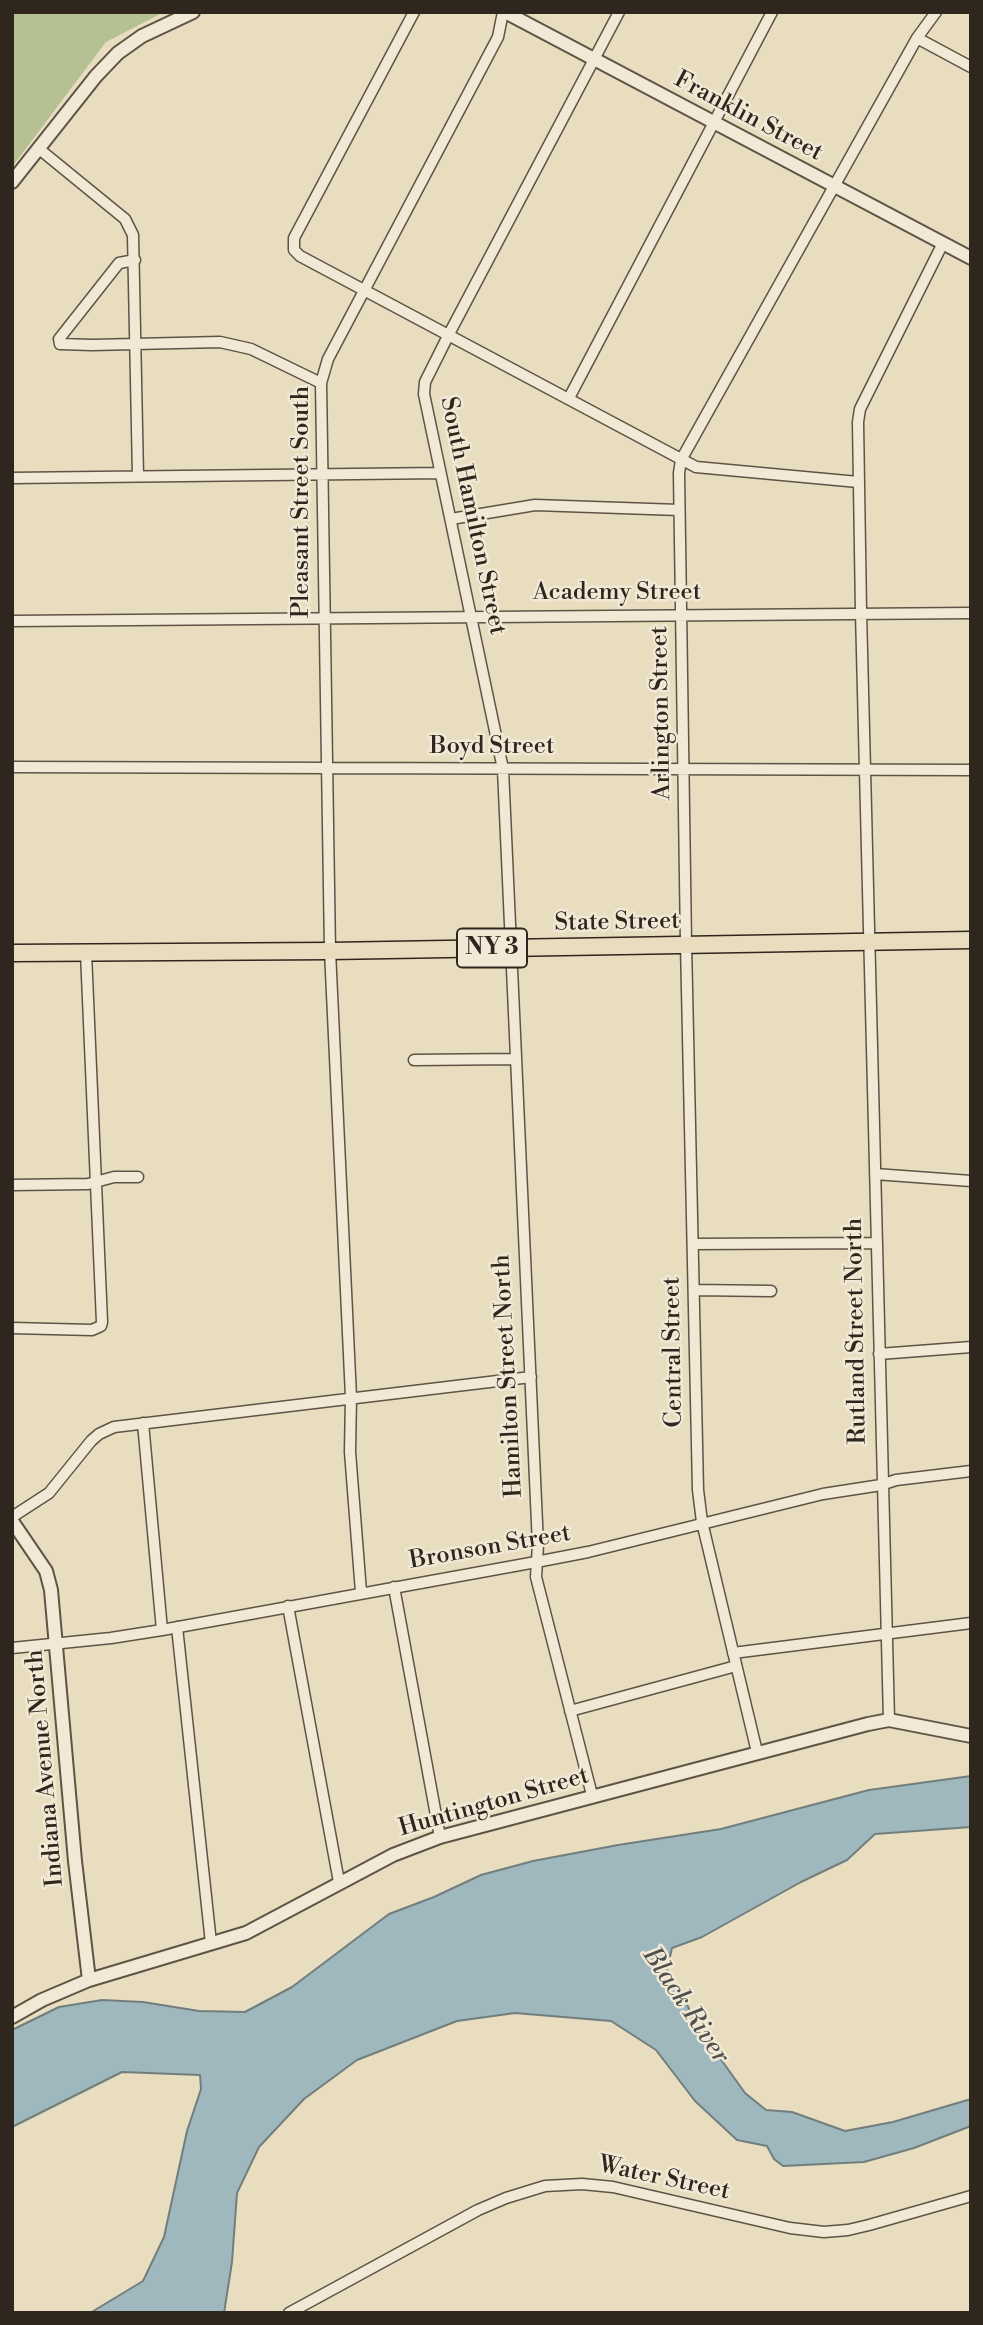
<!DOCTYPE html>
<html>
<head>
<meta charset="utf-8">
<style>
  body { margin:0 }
  #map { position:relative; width:983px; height:2325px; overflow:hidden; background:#e9ddc0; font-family:"Libre Bodoni",serif }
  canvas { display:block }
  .frame { position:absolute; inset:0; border:14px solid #2f261d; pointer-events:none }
</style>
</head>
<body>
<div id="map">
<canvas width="983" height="2325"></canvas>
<div class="frame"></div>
</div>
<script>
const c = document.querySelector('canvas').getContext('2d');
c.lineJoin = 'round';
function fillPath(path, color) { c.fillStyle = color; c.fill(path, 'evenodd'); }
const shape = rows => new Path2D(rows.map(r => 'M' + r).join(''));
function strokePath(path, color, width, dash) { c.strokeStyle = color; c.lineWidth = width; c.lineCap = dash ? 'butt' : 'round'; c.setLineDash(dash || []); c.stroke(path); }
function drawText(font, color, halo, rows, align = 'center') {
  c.font = font + ' "Libre Bodoni",serif'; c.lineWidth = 5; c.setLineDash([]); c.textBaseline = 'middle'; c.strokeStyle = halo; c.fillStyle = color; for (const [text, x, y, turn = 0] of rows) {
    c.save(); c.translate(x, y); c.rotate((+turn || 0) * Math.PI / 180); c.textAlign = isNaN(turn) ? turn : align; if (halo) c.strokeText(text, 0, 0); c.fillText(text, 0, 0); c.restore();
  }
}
fillPath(shape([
  [12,12,164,12,106,42,12,167]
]), '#b5c193');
const water = shape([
  [971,1776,971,1827,875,1834,847,1860,801,1882,702,1937,672,1948,667,1970,684,1998,697,2026,745,2093,766,2110,792,2112,845,2131,893,2122,971,2099,971,2126,914,2148,864,2162,783,2166,774,2159,767,2146,737,2140,695,2101,656,2050,611,2021,515,2013,457,2021,357,2060,304,2099,259,2147,237,2193,232,2262,224,2313,90,2313,143,2281,164,2237,187,2131,201,2089,200,2075,122,2072,12,2127,12,2030,59,2007,102,2000,143,2002,199,2011,245,2012,292,1987,389,1914,434,1897,481,1875,533,1861,618,1845,721,1829,869,1790,971,1776]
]);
fillPath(water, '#9eb8be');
strokePath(water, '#727e7e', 2);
const minor = shape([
  [414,12,294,238,294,250,300,256,696,467,858,482],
  [917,38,971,67],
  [38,148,125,219,133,235,138,476],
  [135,260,119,263,59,339,60,344,92,345,220,342,251,349,321,383],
  [569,398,772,12],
  [12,478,440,473],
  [451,519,535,505,679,510],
  [12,621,971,613],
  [12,767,971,770],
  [414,1060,515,1059],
  [875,1174,971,1181],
  [12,1185,88,1184,114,1177,138,1177],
  [693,1244,877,1243],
  [694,1290,771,1291],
  [12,1328,92,1330,101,1326,102,1322,86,953],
  [879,1354,971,1347],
  [143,1423,162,1630],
  [12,1517,49,1493,91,1441,99,1434,114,1427,531,1377],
  [394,1587,440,1837],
  [361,1592,350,1452,351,1397,330,951,321,383,328,359,498,37,503,12],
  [288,1606,339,1882],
  [177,1627,211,1943],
  [12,1648,111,1638,162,1630,536,1562,588,1552,823,1494,881,1485,896,1480,971,1471],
  [733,1653,971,1623],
  [570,1711,736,1666],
  [889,1720,861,612,858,422,860,409,943,243],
  [757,1752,702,1522,698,1490,686,944,679,473,681,460,917,38,936,12],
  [592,1795,536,1577,538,1545,503,769,424,394,425,382,449,334,619,12],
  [289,2313,478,2210,506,2198,545,2186,582,2184,613,2187,790,2228,824,2232,848,2230,869,2225,971,2196]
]);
const tertiary = shape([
  [505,12,971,258],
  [12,182,96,76,118,53,142,36,193,12],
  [12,1521,46,1571,51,1590,75,1861,89,1980],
  [12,2017,42,2000,89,1980,246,1933,393,1855,440,1837,868,1724,889,1720,971,1736]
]);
const trunk = shape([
  [12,953,330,951,971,940]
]);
strokePath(minor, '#5e5446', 13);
strokePath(tertiary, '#5e5446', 16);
strokePath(trunk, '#2f261d', 19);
strokePath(minor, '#f1e9d6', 10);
strokePath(tertiary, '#f1e9d6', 12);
strokePath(trunk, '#e9ddc0', 16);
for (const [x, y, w] of [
  [492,948,70]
]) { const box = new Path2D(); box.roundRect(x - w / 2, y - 19.5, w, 39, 5); c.fillStyle = '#f1e9d6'; c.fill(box); strokePath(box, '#2f261d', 2); }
drawText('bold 23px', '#2f261d', null, [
  ["NY 3",492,948]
]);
drawText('24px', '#2f261d', '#f1e9d6', [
  ["Franklin Street",748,117,28],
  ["Pleasant Street South",302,502,-90],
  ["South Hamilton Street",472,516,78],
  ["Academy Street",617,593],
  ["Arlington Street",662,713,-91],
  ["Boyd Street",492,747],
  ["State Street",617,923,-1],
  ["Rutland Street North",857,1331,-91],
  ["Central Street",674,1352,-91],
  ["Hamilton Street North",509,1376,-93],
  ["Bronson Street",490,1548,-10],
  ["Indiana Avenue North",46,1768,-95],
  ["Huntington Street",494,1803,-16],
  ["Water Street",664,2179,12]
]);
drawText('italic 26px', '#50524d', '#f1e9d6', [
  ["Black River",685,2006,56]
]);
</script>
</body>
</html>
